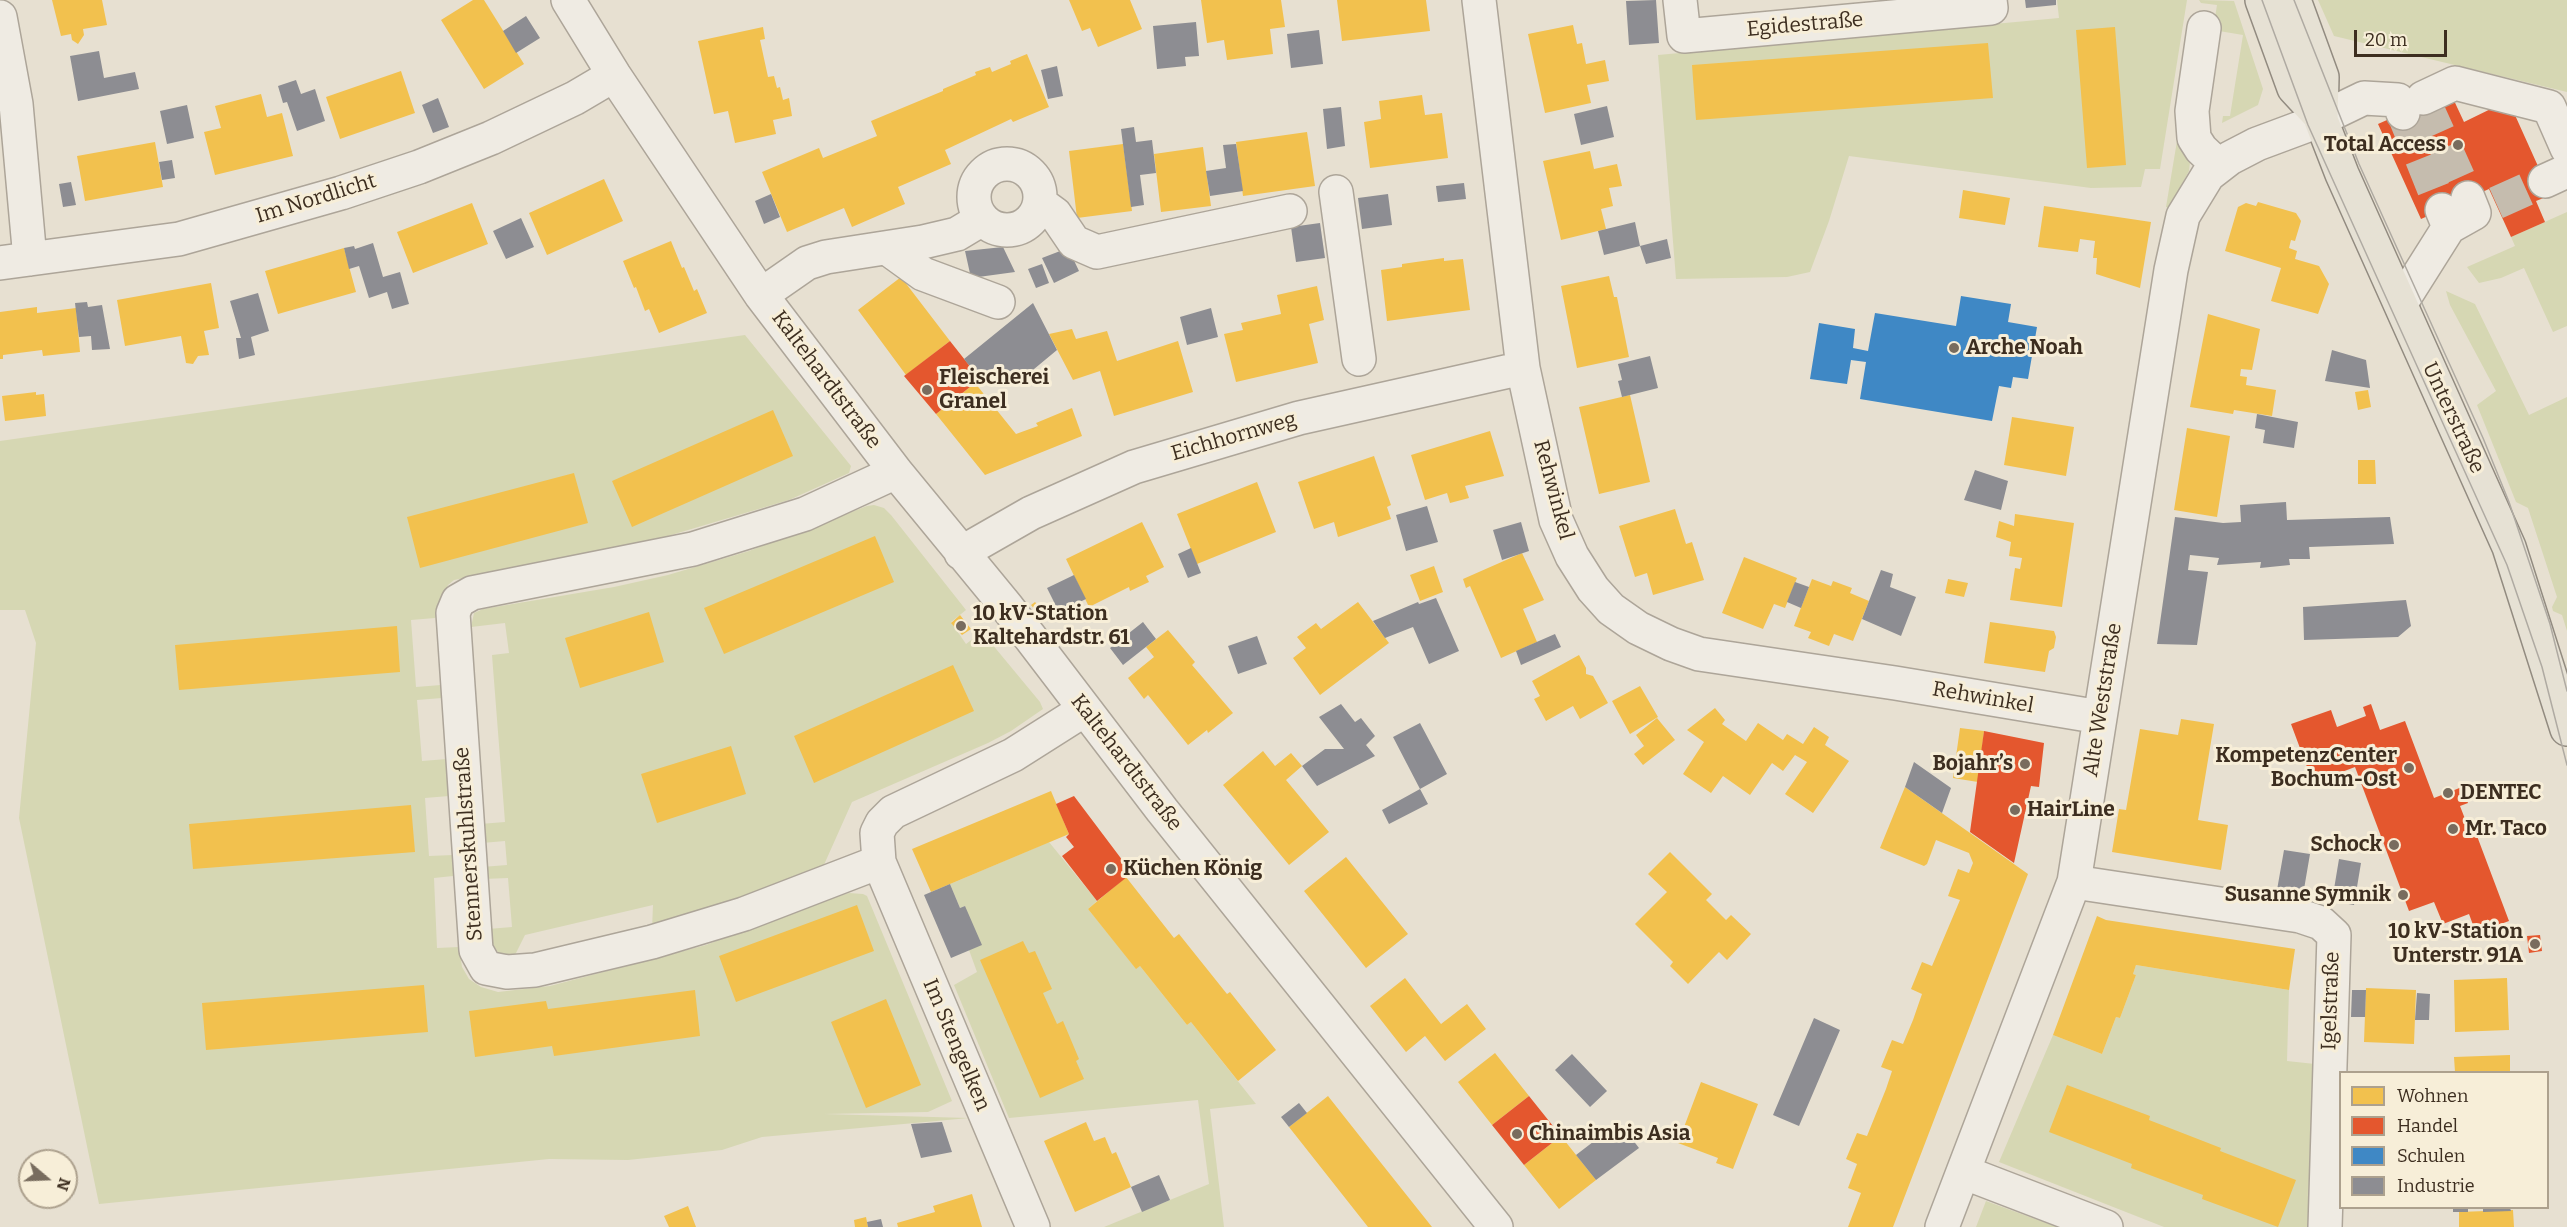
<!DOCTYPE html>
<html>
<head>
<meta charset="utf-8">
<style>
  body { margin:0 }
  #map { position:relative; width:2567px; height:1227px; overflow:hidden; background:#e7e0d1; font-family:Bitter,serif }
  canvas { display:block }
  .legend { position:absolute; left:2339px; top:1071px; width:210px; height:138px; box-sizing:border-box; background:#f7eed8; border:2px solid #ada18e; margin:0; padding:8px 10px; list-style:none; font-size:18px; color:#3d2e20 }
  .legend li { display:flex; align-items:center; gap:12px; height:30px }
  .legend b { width:30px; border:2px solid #ada18e }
  .north { position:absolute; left:18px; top:1149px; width:60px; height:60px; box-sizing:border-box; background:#f7eed8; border:2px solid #ada18e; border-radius:50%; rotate:109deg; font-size:16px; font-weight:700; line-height:24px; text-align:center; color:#3d2e20 }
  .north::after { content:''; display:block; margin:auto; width:21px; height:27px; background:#786c5e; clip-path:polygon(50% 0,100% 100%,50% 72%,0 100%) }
  .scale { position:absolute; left:2354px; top:30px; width:93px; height:27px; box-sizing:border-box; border:3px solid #3d2e20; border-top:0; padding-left:8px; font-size:18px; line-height:21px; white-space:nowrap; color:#3d2e20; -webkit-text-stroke:4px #f7eed8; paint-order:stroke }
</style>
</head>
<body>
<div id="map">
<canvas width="2567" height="1227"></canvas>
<ul class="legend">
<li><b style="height:16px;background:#f2c14e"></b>Wohnen</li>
<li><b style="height:16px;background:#e4572e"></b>Handel</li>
<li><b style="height:16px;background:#3f88c5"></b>Schulen</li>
<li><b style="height:16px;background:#8d8d92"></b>Industrie</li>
</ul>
<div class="north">N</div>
<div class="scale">20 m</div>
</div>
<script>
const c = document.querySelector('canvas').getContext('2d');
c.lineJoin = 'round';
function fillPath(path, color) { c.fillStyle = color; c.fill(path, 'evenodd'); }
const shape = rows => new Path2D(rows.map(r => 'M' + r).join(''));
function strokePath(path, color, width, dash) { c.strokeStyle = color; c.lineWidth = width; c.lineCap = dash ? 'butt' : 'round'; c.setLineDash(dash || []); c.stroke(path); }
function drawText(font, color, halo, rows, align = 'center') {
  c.font = font + ' Bitter,serif'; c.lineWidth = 6; c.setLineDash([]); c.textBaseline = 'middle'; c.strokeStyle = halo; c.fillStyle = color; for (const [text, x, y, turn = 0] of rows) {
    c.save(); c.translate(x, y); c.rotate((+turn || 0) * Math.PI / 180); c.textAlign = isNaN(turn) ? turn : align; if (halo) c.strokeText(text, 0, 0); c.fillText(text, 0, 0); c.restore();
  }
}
fillPath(shape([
  [2057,0,2187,0,2160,169,2145,169,2141,187,2091,188,1849,156,1829,221,1810,272,1787,277,1676,279,1658,55,2059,18],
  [2199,0,2234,1,2263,89,2258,105,2222,123,2223,116,2230,116,2243,35,2213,30,2217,5,2201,3],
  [2318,0,2567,0,2567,92,2334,36],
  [2178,135,2190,162,2189,171,2169,208,2166,207],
  [2567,212,2567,326,2553,332,2524,268,2501,278,2479,283,2467,267,2515,246,2511,237],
  [2446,291,2475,304,2529,415,2567,397,2567,631,2562,615,2553,611,2552,607,2557,597,2528,508,2516,502,2477,405,2496,391,2450,305],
  [745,335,851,466,849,473,789,500,641,544,454,580,448,585,443,598,442,608,435,618,411,620,416,687,441,685,442,698,417,700,422,761,447,759,449,796,425,798,429,856,453,855,453,876,434,878,437,948,459,947,462,967,469,979,481,987,498,992,550,986,706,945,804,907,849,893,863,894,867,896,952,1101,928,1112,824,1114,969,1118,762,1137,722,1150,628,1160,549,1159,99,1204,19,818,36,643,25,610,0,610,0,441],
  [874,505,884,508,891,515,966,610,951,622,966,644,982,632,1040,702,1043,709,1011,731,988,743,852,802,823,867,725,906,652,929,653,905,525,935,513,959,498,952,490,941,488,929,512,927,508,878,484,879,482,867,507,865,505,841,482,843,480,824,505,822,492,655,509,653,505,623,471,627,474,613,483,609,614,587,668,575,749,551,867,506],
  [1049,842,1097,901,1088,909,1136,968,1140,966,1187,1025,1191,1022,1256,1104,1210,1109,1224,1227,1104,1227,1209,1184,1198,1100,1009,1118,954,985,977,972,969,950,965,906,960,908,950,884],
  [2136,965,2289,990,2287,1061,2315,1064,2310,1227,2164,1227,1999,1162,2053,1035,2102,1054,2116,1017,2120,1018,2136,975,2133,974],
  [1986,1201,2057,1227,1976,1227]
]), '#d6d7b3');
fillPath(shape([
  [52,0,102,0,107,25,83,29,84,35,78,44,72,40,71,34,61,36],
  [473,0,484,0,524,64,484,89,441,20],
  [1069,0,1130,0,1142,29,1098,47,1090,28,1082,31],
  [1201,0,1281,0,1285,27,1270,29,1273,54,1227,60,1224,40,1207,43],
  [1337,0,1426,0,1430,31,1342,41],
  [1573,25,1577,44,1582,43,1586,64,1605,60,1609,81,1587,85,1591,103,1545,113,1528,34],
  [763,27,765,39,760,40,768,77,774,76,777,88,780,87,783,100,789,98,792,116,773,120,776,134,735,143,728,111,714,114,698,41],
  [2115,27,2126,165,2087,168,2076,30],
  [1988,43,1993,98,1696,120,1692,65],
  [1027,54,1049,107,1013,122,1011,119,945,150,951,164,898,187,905,204,852,227,844,208,787,232,762,172,819,148,823,158,877,136,871,121,943,91,943,89,976,75,975,72,990,67,992,72,1011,64,1010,61],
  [401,71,415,113,340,139,326,97],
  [261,94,267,117,282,113,293,156,215,175,204,132,221,128,215,106],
  [1422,95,1425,115,1442,113,1448,158,1370,168,1364,122,1381,119,1379,101],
  [1307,132,1315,186,1243,196,1236,142],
  [155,142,163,187,85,201,77,156],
  [1123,144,1132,211,1077,218,1069,151],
  [1203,147,1211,206,1161,212,1154,154],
  [1590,151,1594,169,1617,164,1622,186,1609,188,1613,206,1601,209,1606,229,1561,240,1543,161],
  [604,179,623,221,547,255,529,213],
  [1963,190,2010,198,2005,225,1959,218],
  [2258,202,2296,213,2301,221,2295,241,2291,240,2289,248,2297,251,2295,259,2319,266,2329,284,2318,314,2271,301,2281,268,2225,251,2238,207,2246,203,2256,206],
  [472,203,488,244,413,273,397,232],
  [2044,206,2151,222,2140,288,2096,274,2097,258,2093,258,2095,241,2080,239,2078,252,2038,247],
  [671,241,682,268,684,267,694,291,697,289,707,313,659,333,649,309,645,311,636,287,634,288,623,261],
  [344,248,356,292,278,314,265,271],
  [1444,258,1444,261,1463,259,1470,310,1387,321,1381,270,1402,267,1402,264],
  [1609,276,1614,297,1617,297,1629,357,1577,368,1561,286],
  [901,277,950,341,906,375,858,310],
  [211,283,219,328,204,331,209,355,198,356,193,364,186,363,181,336,125,346,117,300],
  [1317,286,1324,320,1309,324,1318,363,1236,382,1224,334,1243,330,1241,323,1281,314,1277,295],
  [37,307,37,313,76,308,80,352,43,356,42,350,3,355,3,359,0,359,0,312],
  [2208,314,2260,329,2252,370,2241,369,2240,376,2247,377,2246,385,2276,390,2272,416,2234,410,2233,414,2190,407],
  [1072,329,1076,339,1107,331,1117,361,1178,341,1193,392,1114,416,1100,371,1073,380,1049,334],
  [975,383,1016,434,1038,426,1036,423,1072,408,1082,436,985,475,936,414],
  [2368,390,2371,407,2358,410,2355,392],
  [36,392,36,395,44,394,46,416,5,421,2,396],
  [1630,395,1650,482,1599,494,1579,407],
  [773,410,793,456,632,527,612,481],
  [2012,417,2074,427,2066,476,2004,465],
  [2187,428,2230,436,2217,517,2174,510],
  [1490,431,1504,476,1465,486,1469,498,1450,503,1447,493,1425,500,1411,455],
  [1374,456,1391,505,1387,507,1391,519,1338,537,1334,522,1314,529,1298,482],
  [2358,460,2375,460,2376,484,2358,484],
  [574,473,588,523,420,568,407,517],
  [1257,482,1276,532,1197,564,1177,514],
  [1675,509,1686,544,1692,542,1704,580,1653,595,1647,573,1635,577,1619,526],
  [2015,514,2074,523,2062,607,2010,600,2015,568,2020,569,2022,558,2009,556,2011,542,1996,537,1999,521,2014,526],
  [1142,522,1164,567,1146,576,1149,582,1130,591,1129,587,1089,607,1066,559],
  [875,536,894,582,724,654,704,608],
  [1522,553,1544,600,1523,609,1537,642,1501,658,1470,586,1466,588,1463,579],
  [1744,557,1797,578,1785,608,1774,604,1763,629,1722,613],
  [1434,566,1443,592,1420,601,1410,575],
  [1812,579,1831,586,1833,581,1852,588,1850,593,1869,601,1853,641,1834,634,1829,646,1808,638,1811,632,1794,626],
  [1948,579,1968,583,1964,597,1945,593],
  [1035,602,1047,616,1044,620,1031,605],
  [1358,602,1389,643,1320,695,1293,658,1306,648,1297,637,1316,623,1321,629],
  [649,612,664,662,580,688,565,638],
  [960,615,971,629,962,635,951,623],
  [1990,622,2054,631,2056,637,2054,648,2049,651,2045,672,1984,663],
  [397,626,400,672,179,690,175,645],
  [1168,630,1195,662,1192,665,1233,713,1208,733,1207,730,1188,745,1148,695,1144,699,1128,678,1154,657,1146,647],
  [1579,655,1586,668,1586,674,1593,676,1608,703,1580,719,1573,706,1546,721,1534,699,1540,696,1532,681],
  [953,665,974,711,814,783,794,736],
  [1640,686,1658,717,1630,734,1612,701],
  [1715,708,1725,720,1722,724,1746,741,1758,723,1783,740,1787,734,1803,744,1814,727,1829,737,1825,745,1849,761,1813,813,1785,794,1807,762,1795,755,1783,771,1772,763,1750,795,1723,776,1711,793,1683,774,1704,742,1687,730],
  [1657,718,1675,740,1643,765,1634,754,1644,746,1636,735],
  [2181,719,2214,724,2198,820,2228,825,2221,870,2112,852,2119,809,2126,810,2140,729,2178,735],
  [1960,728,1984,731,1978,782,1953,778],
  [731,746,746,794,657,823,641,774],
  [1263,751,1275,766,1291,753,1302,766,1286,780,1329,832,1289,865,1223,785],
  [1905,787,2028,874,1893,1227,1848,1227,1861,1193,1848,1188,1857,1164,1846,1159,1857,1133,1867,1136,1886,1089,1892,1071,1881,1067,1892,1040,1903,1044,1913,1020,1922,994,1911,989,1922,962,1932,966,1960,900,1948,896,1958,869,1969,873,1973,863,1969,853,1936,840,1927,864,1924,866,1880,848],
  [1051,791,1069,834,931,892,912,849],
  [411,805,415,852,193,869,189,824],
  [1670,852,1712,894,1706,900,1726,920,1731,915,1751,934,1727,960,1719,952,1688,984,1670,966,1673,962,1635,924,1667,892,1648,874],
  [1346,857,1408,934,1366,968,1304,891],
  [1126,877,1174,938,1179,934,1227,994,1230,992,1276,1050,1238,1081,1191,1022,1187,1025,1140,966,1136,969,1088,909],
  [857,905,874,951,736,1002,719,956],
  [2097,916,2106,920,2295,949,2289,990,2136,965,2133,974,2136,975,2120,1018,2116,1017,2102,1054,2053,1035],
  [1023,941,1029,953,1035,951,1052,989,1043,993,1057,1024,1063,1021,1079,1059,1076,1061,1084,1079,1040,1098,980,960],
  [1405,978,1441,1024,1467,1004,1486,1029,1445,1061,1425,1036,1406,1052,1370,1006],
  [2507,978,2509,1030,2455,1032,2454,980],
  [424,985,428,1032,206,1050,202,1003],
  [2366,988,2416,990,2414,1044,2364,1042],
  [695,990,700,1036,554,1056,552,1046,475,1057,469,1011,546,1001,548,1009],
  [886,999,921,1085,866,1108,831,1022],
  [1495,1053,1529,1096,1492,1125,1458,1082],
  [2510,1055,2510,1072,2455,1072,2454,1057],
  [1701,1082,1758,1104,1733,1169,1716,1163,1718,1158,1678,1143],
  [2067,1085,2150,1116,2149,1120,2221,1148,2220,1151,2296,1180,2278,1227,2202,1199,2203,1195,2131,1168,2132,1164,2049,1132],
  [1328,1096,1358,1134,1432,1227,1368,1227,1289,1127],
  [1086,1122,1094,1141,1105,1137,1112,1154,1116,1152,1131,1187,1075,1212,1044,1141],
  [1561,1136,1596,1180,1559,1209,1524,1165],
  [972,1194,982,1227,898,1227,897,1223,935,1212,933,1206],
  [688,1206,696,1227,669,1227,664,1216],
  [2513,1210,2514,1227,2459,1227,2459,1212],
  [866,1217,868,1227,855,1227,854,1220]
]), '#f2c14e');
fillPath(shape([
  [2450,92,2464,122,2505,102,2510,104,2551,195,2536,201,2545,222,2511,237,2489,189,2421,219,2378,124],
  [950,341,980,379,936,414,904,376],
  [2371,704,2380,730,2405,721,2434,798,2462,787,2468,803,2460,806,2472,837,2477,836,2509,921,2476,933,2469,914,2443,924,2434,902,2409,911,2355,767,2313,783,2291,724,2331,710,2337,727,2366,716,2363,707],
  [1984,731,2044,743,2039,787,2031,786,2014,863,1970,832],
  [1074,796,1132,873,1097,901,1062,856,1074,847,1066,837,1069,834,1056,804],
  [2540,935,2542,951,2529,953,2527,936],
  [1529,1096,1561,1136,1524,1165,1492,1125]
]), '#e4572e');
fillPath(shape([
  [1961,296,2011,304,2008,322,2037,327,2028,379,2013,377,2011,388,1999,386,1992,421,1860,399,1866,362,1851,360,1847,384,1810,379,1819,323,1855,329,1853,348,1868,351,1875,313,1956,326]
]), '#3f88c5');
fillPath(shape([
  [1656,0,1659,43,1629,45,1626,1],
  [2025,0,2056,0,2056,5,2026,8],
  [526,16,540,38,516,53,503,31],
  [1196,22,1199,56,1185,57,1186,66,1157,69,1153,26],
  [1319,30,1323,64,1291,68,1287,34],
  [99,51,104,78,135,72,139,89,78,101,70,56],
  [1057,66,1063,96,1048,99,1041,70],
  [296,80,301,94,315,89,325,121,297,131,287,102,283,103,278,86],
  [438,98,449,127,433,133,422,105],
  [187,105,194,138,167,144,160,111],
  [1607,106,1614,137,1581,145,1574,114],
  [1341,107,1345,146,1327,149,1323,109],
  [1134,127,1136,142,1152,140,1156,173,1140,175,1144,205,1131,207,1121,129],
  [1236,144,1243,191,1210,196,1206,171,1226,168,1223,145],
  [172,160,175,178,162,180,159,162],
  [71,182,76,205,63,207,59,184],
  [1464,183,1466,199,1438,202,1436,186],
  [771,194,780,217,764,224,755,201],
  [1388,194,1392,225,1362,229,1358,198],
  [521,218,534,247,506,259,493,231],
  [1635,222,1640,246,1604,255,1598,231],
  [1320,223,1325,258,1296,262,1291,227],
  [1667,239,1671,258,1646,264,1640,246],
  [373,243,383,277,400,272,409,304,392,309,387,292,369,298,359,266,349,269,344,248,354,246,355,249],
  [1003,247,1015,272,971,278,965,251],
  [1068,248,1079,271,1054,283,1042,258],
  [1042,264,1049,283,1036,288,1028,269],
  [258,293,269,331,251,337,255,355,239,359,236,338,241,338,230,301],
  [87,302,88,307,102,305,110,349,92,350,91,336,79,337,75,303],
  [1033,303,1057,350,1016,384,999,364,980,379,964,359],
  [1211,308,1218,337,1187,345,1180,317],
  [2332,350,2366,360,2370,388,2325,381],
  [1650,356,1658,388,1622,397,1618,381,1622,380,1618,364],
  [2257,414,2298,422,2294,448,2263,443,2265,430,2255,428],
  [1975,470,2008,481,2001,510,1964,500],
  [2286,502,2287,520,2390,517,2394,544,2309,547,2310,559,2289,559,2290,565,2260,568,2261,562,2217,565,2219,558,2190,555,2188,570,2208,572,2197,645,2157,644,2175,517,2223,523,2241,522,2240,505],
  [1427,506,1438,542,1406,551,1396,515],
  [1521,522,1529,551,1502,560,1493,530],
  [1191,548,1201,573,1188,578,1178,554],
  [1881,570,1893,574,1890,587,1916,597,1901,636,1862,619],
  [1074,575,1086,599,1059,612,1047,588],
  [1795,582,1809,587,1801,608,1787,602],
  [1436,598,1459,651,1429,664,1413,627,1385,638,1373,621,1418,602,1419,604],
  [2406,600,2411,626,2398,637,2304,640,2303,607],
  [1143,622,1156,639,1123,665,1110,648],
  [1555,634,1561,647,1521,665,1516,651],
  [1257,636,1267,664,1238,674,1228,646],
  [1341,704,1355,722,1361,718,1375,736,1366,745,1375,756,1317,786,1302,766,1325,749,1344,749,1319,717],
  [1420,723,1447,774,1420,789,1428,804,1389,824,1382,810,1420,789,1393,737],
  [1914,762,1951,788,1942,813,1905,787],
  [2284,850,2310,854,2303,895,2277,890],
  [2339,859,2361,863,2354,905,2332,901],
  [950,884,960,908,965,906,982,945,951,958,924,895],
  [2352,990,2366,990,2365,1017,2351,1017],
  [2417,993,2430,994,2429,1020,2415,1020],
  [1814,1018,1840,1030,1799,1126,1773,1115],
  [1572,1054,1607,1091,1590,1107,1555,1070],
  [1299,1103,1307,1113,1289,1127,1281,1117],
  [942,1122,952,1152,921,1158,911,1124],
  [1619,1122,1639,1148,1596,1180,1576,1155],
  [1159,1175,1170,1200,1142,1212,1131,1187],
  [2453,1208,2468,1208,2468,1212,2453,1212],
  [2483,1208,2510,1208,2511,1211,2483,1212],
  [881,1219,883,1227,868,1227,867,1222]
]), '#8d8d92');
strokePath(shape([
  [2425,103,2468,198],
  [2403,113,2442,210],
  [2496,203,2545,181]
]), '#c5bcae', 33, [33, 16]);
const minor = shape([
  [568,0,614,75,761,295,896,472,1007,607,1162,810,1496,1227],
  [1479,0,1523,368,1556,520,1572,556,1593,589,1611,609,1638,628,1671,644,1699,654,1895,683,2100,717],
  [1680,0,1684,36,1991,8,1990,0],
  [0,17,16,104,30,259],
  [2204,28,2192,111,2194,138,2201,149,2219,166],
  [2423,98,2455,83,2549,107,2567,148],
  '974 197a33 33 0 1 1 66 0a33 33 0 1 1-66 0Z',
  [2545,181,2567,171],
  [1336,192,1359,359],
  [1040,203,1055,214,1074,242,1097,252,1290,211],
  [2449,227,2474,213,2468,198],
  [887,248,923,274,998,302],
  [0,263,179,239,341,193,419,167,491,138,575,98,614,75],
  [761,295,807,263,826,257,923,242,957,234,982,219],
  [2401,303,2449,227,2442,210],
  [961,553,1031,513,1134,467,1299,418,1523,368],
  [879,862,744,914,652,942,535,970,507,972,486,968,476,950,453,613,458,601,472,593,693,549,805,514,896,472],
  [2074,882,2300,916,2321,923,2334,935,2325,1227],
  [1963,1172,2106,1227],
  [1033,1227,879,862,877,833,882,823,893,812,1013,755,1084,710],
  [1942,1227,2074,882,2171,270,2183,216,2208,175,2230,158,2257,144,2308,125,2364,98,2398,100,2403,113]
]);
const major = shape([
  [2262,0,2294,88,2319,115],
  [2294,0,2322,77,2321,120,2342,174,2509,547,2567,729]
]);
strokePath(minor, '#ada599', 36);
strokePath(major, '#928b80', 36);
strokePath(minor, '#efebe3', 33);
strokePath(major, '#e6e1d4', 33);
strokePath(shape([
  [2262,0,2308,125,2507,565,2542,667,2567,765],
  [2294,0,2359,164,2483,438,2509,502,2550,624,2567,691]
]), '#afaaa2', 1.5);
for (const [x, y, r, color] of [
  [2458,145,6,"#786c5e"],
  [1954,348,6,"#786c5e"],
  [927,390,6,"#786c5e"],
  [961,626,6,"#786c5e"],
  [2025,764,6,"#786c5e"],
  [2409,768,6,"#786c5e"],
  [2448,793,6,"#786c5e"],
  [2015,810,6,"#786c5e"],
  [2453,829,6,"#786c5e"],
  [2394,845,6,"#786c5e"],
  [1111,869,6,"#786c5e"],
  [2403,895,6,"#786c5e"],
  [2535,944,6,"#786c5e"],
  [1517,1134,6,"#786c5e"]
]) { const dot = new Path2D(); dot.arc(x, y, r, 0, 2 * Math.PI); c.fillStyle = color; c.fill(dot); strokePath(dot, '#f7eed8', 2); }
drawText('21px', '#3d2e20', '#f7eed8', [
  ["Egidestraße",1805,25,-5],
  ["Im Nordlicht",316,199,-17],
  ["Kaltehardtstraße",826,380,53],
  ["Unterstraße",2453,418,65],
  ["Eichhornweg",1234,437,-16],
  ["Rehwinkel",1553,490,75],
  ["Rehwinkel",1983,698,10],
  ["Alte Weststraße",2103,700,-81],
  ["Kaltehardtstraße",1126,763,52],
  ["Stennerskuhlstraße",469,844,-94],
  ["Igelstraße",2331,1001,-88],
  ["Im Stengelken",956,1045,67]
]);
drawText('bold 21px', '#3d2e20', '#f7eed8', [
  ["Total Access",2446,145,"right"],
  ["Arche Noah",1966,348],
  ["Fleischerei",939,378],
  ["Granel",939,402],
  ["10 kV-Station",973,614],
  ["Kaltehardstr. 61",973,638],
  ["KompetenzCenter",2397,756,"right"],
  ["Bochum-Ost",2397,780,"right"],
  ["Bojahr’s",2013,764,"right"],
  ["DENTEC",2460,793],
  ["HairLine",2027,810],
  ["Mr. Taco",2465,829],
  ["Schock",2382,845,"right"],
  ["Küchen König",1123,869],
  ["Susanne Symnik",2391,895,"right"],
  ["10 kV-Station",2523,932,"right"],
  ["Unterstr. 91A",2523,956,"right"],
  ["Chinaimbis Asia",1529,1134]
], 'left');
</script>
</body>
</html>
